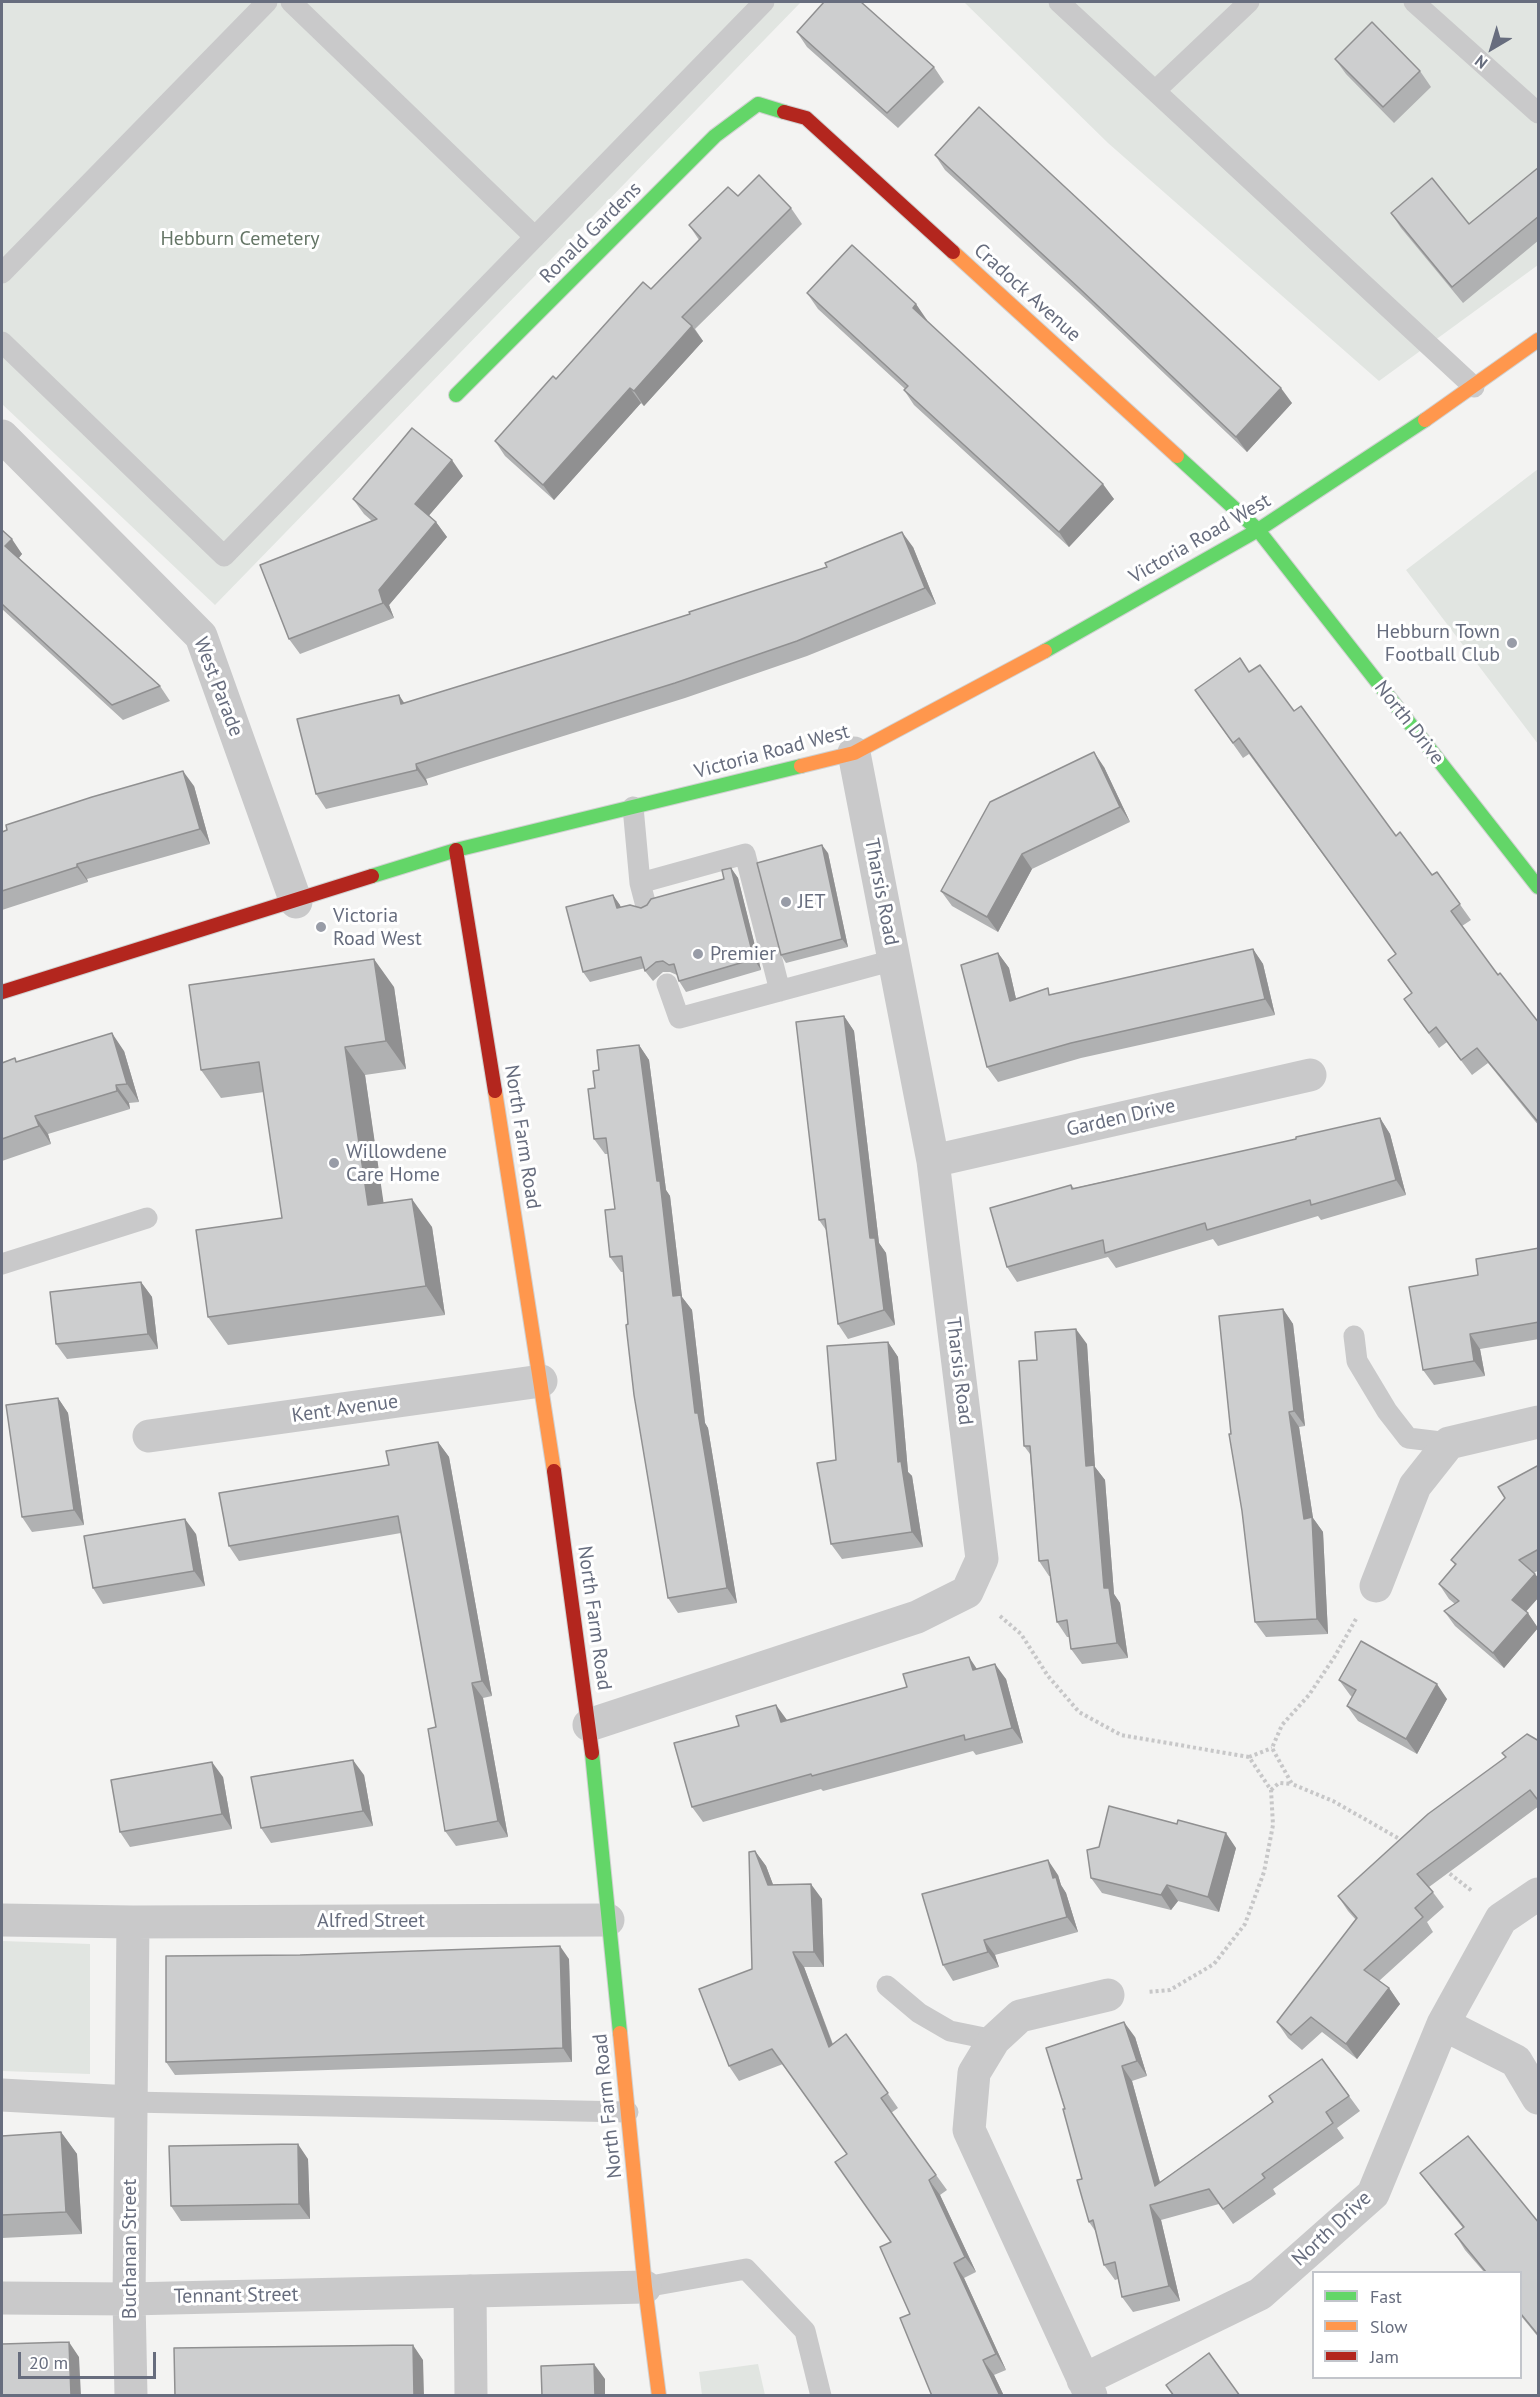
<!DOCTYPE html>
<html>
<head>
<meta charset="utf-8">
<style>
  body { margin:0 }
  #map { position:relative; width:1540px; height:2397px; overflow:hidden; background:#f3f3f2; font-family:"PT Sans",sans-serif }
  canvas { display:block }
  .frame { position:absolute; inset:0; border:3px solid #676d7e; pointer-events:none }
  .legend { position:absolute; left:1312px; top:2271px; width:210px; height:108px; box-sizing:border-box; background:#fff; border:2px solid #c2c5cb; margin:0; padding:8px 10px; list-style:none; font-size:18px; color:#676d7e }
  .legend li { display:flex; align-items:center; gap:12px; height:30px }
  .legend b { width:30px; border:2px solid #c2c5cb }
  .north { position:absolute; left:1462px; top:18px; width:60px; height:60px; -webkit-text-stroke:4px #fff; paint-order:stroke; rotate:218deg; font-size:16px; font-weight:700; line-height:24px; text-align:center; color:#676d7e }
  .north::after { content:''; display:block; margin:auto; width:21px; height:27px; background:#676d7e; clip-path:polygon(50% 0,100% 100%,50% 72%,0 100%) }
  .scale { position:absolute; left:18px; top:2352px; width:138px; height:27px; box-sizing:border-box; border:3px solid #676d7e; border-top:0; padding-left:8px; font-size:18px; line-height:21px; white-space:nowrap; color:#676d7e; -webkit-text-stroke:4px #fff; paint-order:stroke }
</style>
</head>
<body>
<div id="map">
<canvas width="1540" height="2397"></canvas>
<div class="frame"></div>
<ul class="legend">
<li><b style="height:8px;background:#63d668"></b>Fast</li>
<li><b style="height:8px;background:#ff974d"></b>Slow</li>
<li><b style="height:8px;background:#b3261e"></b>Jam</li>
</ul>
<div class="north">N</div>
<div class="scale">20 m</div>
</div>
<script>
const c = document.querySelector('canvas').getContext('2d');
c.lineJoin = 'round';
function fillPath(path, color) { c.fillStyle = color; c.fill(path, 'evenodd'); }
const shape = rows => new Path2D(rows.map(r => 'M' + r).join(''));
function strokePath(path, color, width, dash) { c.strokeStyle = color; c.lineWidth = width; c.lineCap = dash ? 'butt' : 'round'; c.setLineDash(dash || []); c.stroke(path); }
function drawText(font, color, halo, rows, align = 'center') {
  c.font = font + ' "PT Sans",sans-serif'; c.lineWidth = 6; c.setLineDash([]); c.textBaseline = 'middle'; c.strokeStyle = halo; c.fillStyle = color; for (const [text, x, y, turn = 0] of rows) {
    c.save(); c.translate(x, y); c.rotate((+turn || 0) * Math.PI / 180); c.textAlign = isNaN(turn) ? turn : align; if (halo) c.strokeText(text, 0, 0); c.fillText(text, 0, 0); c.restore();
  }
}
fillPath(shape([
  [2,2,801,2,215,605,2,404],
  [964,2,1538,2,1538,265,1379,381,1108,143],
  [1538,469,1538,744,1406,570],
  [2,1941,90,1944,90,2074,2,2071],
  [758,2364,765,2395,702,2395,699,2372]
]), '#e1e5e1');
const fast = shape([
  [456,395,715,136,758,104,784,112],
  [1177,456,1258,530,1538,887],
  [1045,651,1258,530,1425,420],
  [372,876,456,850,801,766],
  [592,1753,620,2033]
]);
const slow = shape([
  [953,252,1177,456],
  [1425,420,1538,340],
  [801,766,854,753,1045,651],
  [495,1091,554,1471],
  [620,2033,645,2287,659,2396]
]);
const jam = shape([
  [784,112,806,118,953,252],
  [456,850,495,1091],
  [2,992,372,876],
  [554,1471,592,1753]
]);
strokePath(fast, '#d0d1d1', 16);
strokePath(slow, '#d0d1d1', 16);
strokePath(jam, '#d0d1d1', 16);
strokePath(shape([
  [1000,1616,1021,1634,1048,1676,1079,1712,1121,1735,1249,1757,1271,1790,1273,1825,1264,1872,1245,1924,1214,1964,1170,1990,1148,1992],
  [1356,1619,1335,1656,1309,1695,1282,1725,1272,1748,1292,1784,1333,1801,1405,1842],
  [1249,1757,1272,1748],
  [1271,1790,1279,1783,1291,1784],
  [1445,1870,1472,1891]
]), '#c7c7c8', 4, [3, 3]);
strokePath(shape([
  [291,2,535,237],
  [1059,2,1474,387],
  [1414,2,1538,113],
  [1155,91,1249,2],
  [2,273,267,2],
  [2,342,224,556,764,2],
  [633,807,640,883,646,906],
  [640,883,745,854,780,991],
  [667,984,679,1018,894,960],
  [2,1264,147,1218],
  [1354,1336,1357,1361,1387,1411,1408,1438,1449,1443],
  [887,1986,919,2013,950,2031,994,2040],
  [130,2102,628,2112],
  [645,2287,746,2269,805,2331,821,2396]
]), '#c9c9ca', 21);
strokePath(shape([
  [2,436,201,636,296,902],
  [933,1161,1310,1075],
  [149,1436,541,1381],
  [1376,1586,1415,1486,1449,1443,1538,1422],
  [589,1725,917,1617,967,1592,982,1559,933,1161,854,753],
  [2,1920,133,1922,608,1920],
  [1443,2024,1516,2061,1538,2098],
  [2,2095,130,2102],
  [470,2291,471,2396],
  [2,2298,129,2299,645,2287],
  [1083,2380,1260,2294,1373,2194,1443,2024,1501,1919,1538,1894],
  [131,2396,129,2299,133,1922],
  [1091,2396,969,2130,974,2073,994,2040,1020,2016,1108,1995]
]), '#c9c9ca', 33);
strokePath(fast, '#63d668', 14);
strokePath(slow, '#ff974d', 14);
strokePath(jam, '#b3261e', 14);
fillPath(shape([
  [797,32,934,67,944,82,898,128,807,47],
  [1335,59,1420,71,1431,87,1394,123,1346,74],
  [935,155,1292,403,1247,452,1090,303,945,170],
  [1539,167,1539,240,1463,303,1401,228,1391,213,1469,224],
  [738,196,791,208,802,224,695,329,703,341,644,406,641,403,554,500,505,456,495,441,556,379,651,289,699,240,689,225],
  [807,293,916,304,926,320,1114,499,1069,547,914,405,904,390,905,389,818,309],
  [463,476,429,515,436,522,447,537,389,605,394,618,300,654,289,639,372,521,364,514,353,499],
  [2,530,22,554,19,558,160,686,170,701,123,720,2,609],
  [913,547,936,604,807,656,685,698,426,779,428,785,326,809,316,794,404,703],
  [1250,672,1294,711,1396,836,1432,875,1437,872,1471,920,1462,926,1498,975,1539,1023,1539,1126,1488,1063,1472,1075,1447,1042,1439,1048,1404,999,1412,994,1388,960,1396,954,1249,754,1243,758,1195,690],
  [1104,767,1130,822,1032,869,998,932,952,906,941,891],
  [194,786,210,844,87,879,88,882,2,910,2,832],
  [828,853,848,947,786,963,781,955],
  [731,868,738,878,761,970,686,992,679,981,677,975,670,972,663,972,653,981,645,971,645,968,590,982,583,972,613,895,621,907,641,908,724,879],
  [1253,949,1263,964,1275,1015,1081,1058,998,1082,987,1067,998,953,1009,968,1016,999,1052,995],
  [394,987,406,1069,365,1075,383,1203,432,1227,445,1315,228,1345,208,1317,282,1218,264,1092,221,1098,201,1070],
  [844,1016,854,1031,879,1243,886,1253,895,1325,848,1339,838,1324,826,1230,819,1220],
  [639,1045,649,1060,666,1190,670,1196,682,1297,692,1310,705,1423,708,1428,737,1603,678,1613,668,1598,628,1324,623,1272,621,1272,610,1257,615,1209,608,1154,605,1154,594,1139,595,1088,599,1070],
  [124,1051,139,1102,129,1103,130,1109,48,1134,51,1144,2,1161,2,1063],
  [1380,1118,1390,1134,1406,1195,1321,1220,1318,1216,1218,1246,1213,1239,1116,1268,1108,1257,1017,1282,1007,1267,1071,1185,1074,1188,1296,1139],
  [1539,1248,1539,1339,1480,1349,1485,1376,1434,1385,1423,1370,1478,1275],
  [141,1282,152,1297,158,1349,67,1359,56,1344],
  [1283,1309,1293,1324,1305,1426,1299,1427,1313,1518,1323,1532,1328,1634,1266,1637,1255,1622,1242,1511,1231,1434],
  [888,1342,898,1357,908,1472,912,1476,923,1547,842,1559,831,1544,836,1460],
  [1087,1344,1095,1467,1105,1480,1114,1594,1120,1603,1128,1658,1082,1664,1071,1649,1069,1637,1067,1637,1057,1622,1050,1576,1049,1576,1039,1561,1030,1454,1024,1446,1037,1360],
  [58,1398,68,1413,84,1525,32,1532,22,1517],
  [438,1442,449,1457,492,1696,483,1698,508,1837,456,1846,445,1831,436,1727,401,1533,239,1561,229,1546,389,1465],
  [1539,1465,1539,1570,1534,1573,1539,1579,1539,1597,1526,1611,1538,1628,1504,1668,1455,1626,1444,1611,1455,1604,1449,1599,1439,1584,1455,1565,1451,1560],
  [196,1534,205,1586,103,1604,93,1588],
  [977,1669,1006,1679,1023,1743,976,1755,973,1751,823,1791,821,1789,703,1822,692,1807,787,1721],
  [1339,1680,1447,1699,1417,1754,1358,1721,1347,1706,1352,1697,1350,1695],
  [1539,1741,1539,1806,1429,1887,1444,1907,1427,1922,1433,1932,1379,1981,1389,1988,1400,2004,1357,2059,1322,2032,1302,2050,1288,2038,1277,2022,1356,1920,1348,1911,1338,1896],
  [364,1775,373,1826,271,1843,261,1828],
  [223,1777,232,1829,130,1847,120,1832],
  [1236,1848,1219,1912,1178,1901,1171,1910,1102,1893,1091,1878],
  [755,1851,766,1866,773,1885,822,1899,824,1967,804,1967,833,2044,846,2034,898,2108,891,2113,947,2190,940,2195,976,2272,964,2278,1006,2370,994,2375,1004,2396,932,2396,910,2314,891,2242,847,2154,783,2064,739,2081,729,2066,752,1969],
  [1058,1875,1061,1885,1066,1893,1078,1932,995,1955,999,1967,953,1981,943,1965],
  [569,1959,572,2062,175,2075,166,2062],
  [1135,2037,1147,2076,1132,2081,1160,2182,1273,2102,1322,2059,1360,2111,1337,2128,1344,2138,1273,2189,1276,2194,1233,2224,1219,2204,1161,2220,1180,2301,1133,2312,1122,2297,1118,2279,1115,2280,1104,2265,1096,2232,1089,2222,1082,2179,1065,2109],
  [61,2132,77,2154,82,2234,2,2238,2,2136],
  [308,2159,310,2219,181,2221,171,2206],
  [1420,2173,1539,2223,1539,2338,1521,2316,1521,2272,1484,2272,1465,2250,1455,2234,1463,2228,1431,2188]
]), '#b0b1b2');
fillPath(shape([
  [916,304,927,320,924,323,913,308],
  [692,326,703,341,644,406,634,391],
  [630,388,641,403,554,500,543,485],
  [1281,388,1292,403,1247,452,1236,437],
  [452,460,463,476,426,519,415,504],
  [1103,484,1114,499,1069,547,1059,532],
  [436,522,447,537,389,605,394,618,383,603,379,590],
  [902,532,913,547,936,604,925,588],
  [12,539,22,554,16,561,5,546],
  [399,695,409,710,401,704],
  [1094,752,1104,767,1130,822,1120,807],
  [416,764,426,779,428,785,417,770],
  [183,771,194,786,210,844,200,829],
  [822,845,828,853,848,947,842,939],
  [1022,854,1032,869,998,932,987,917],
  [77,864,87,879,88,882,77,867],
  [731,868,738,878,761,970,754,959],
  [613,895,620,905,624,919,617,908],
  [1253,949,1263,964,1275,1015,1265,999],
  [998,953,1009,968,1020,1016,1010,1001],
  [374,959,394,987,406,1069,386,1041],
  [844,1016,854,1031,879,1243,886,1253,895,1325,884,1310,870,1238],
  [112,1033,124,1051,139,1102,127,1084],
  [639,1045,649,1060,666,1190,670,1196,682,1297,692,1310,705,1423,708,1428,737,1603,727,1588,673,1296,657,1181],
  [345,1047,365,1075,388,1233,368,1205],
  [116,1085,129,1103,130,1109,117,1091],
  [35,1116,48,1134,51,1144,39,1126],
  [1380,1118,1390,1134,1406,1195,1396,1180],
  [412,1199,432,1227,445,1315,426,1286],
  [141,1282,152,1297,158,1349,148,1334],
  [1283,1309,1293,1324,1305,1426,1294,1411],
  [1076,1329,1087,1344,1095,1467,1105,1480,1114,1594,1120,1603,1128,1658,1117,1643,1104,1588,1086,1466],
  [1470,1334,1480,1349,1485,1376,1474,1361],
  [888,1342,898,1357,908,1472,912,1476,923,1547,912,1532,898,1462],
  [58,1398,68,1413,84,1525,74,1510],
  [1289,1412,1299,1427,1313,1518,1323,1532,1328,1634,1317,1619,1304,1519],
  [438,1442,449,1457,492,1696,482,1681],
  [185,1519,196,1534,205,1586,194,1571],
  [1535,1574,1539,1579,1539,1597,1523,1615,1512,1600],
  [1528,1613,1538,1628,1504,1668,1493,1653],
  [969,1657,979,1672,973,1670],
  [995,1664,1006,1679,1023,1743,1012,1728],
  [472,1683,483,1698,508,1837,498,1821],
  [1437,1684,1447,1699,1417,1754,1406,1739],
  [776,1705,787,1720,791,1738,781,1722],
  [353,1760,364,1775,373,1826,363,1811],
  [212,1762,223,1777,232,1829,222,1814],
  [1226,1833,1236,1848,1219,1912,1208,1897],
  [755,1851,766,1866,779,1900,768,1885],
  [1048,1860,1058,1875,1061,1885,1066,1893,1078,1932,1067,1917,1053,1878],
  [811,1884,822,1899,824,1967,814,1952],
  [1167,1885,1178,1901,1171,1910,1161,1895],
  [984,1940,995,1955,999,1967,988,1952],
  [560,1946,569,1959,572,2062,563,2048],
  [793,1952,804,1967,839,2062,829,2047],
  [1389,1988,1400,2004,1357,2059,1346,2044],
  [1124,2022,1135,2037,1147,2076,1137,2061],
  [1122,2066,1132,2081,1165,2201,1155,2186],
  [61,2132,77,2154,82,2234,66,2212],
  [298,2144,308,2159,310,2219,299,2204],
  [929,2180,940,2195,976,2272,965,2257],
  [1150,2205,1161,2220,1180,2301,1169,2286],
  [954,2263,964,2278,1006,2370,996,2354],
  [69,2342,79,2357,81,2396,71,2396],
  [413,2345,423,2360,424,2396,414,2396],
  [983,2360,994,2375,1004,2396,1000,2396],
  [594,2364,605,2379,605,2396,595,2396]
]), '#909091');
const building = shape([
  [824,2,861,2,934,67,887,113,797,32,824,2],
  [1372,22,1420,71,1383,107,1335,59,1372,22],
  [979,107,1281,388,1236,437,1079,288,935,155,979,107],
  [1539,167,1539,216,1452,287,1391,213,1432,178,1469,224,1539,167],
  [759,175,791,208,682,317,692,326,634,391,630,388,543,485,495,441,553,376,556,379,643,282,651,289,701,238,689,225,728,187,738,196,759,175],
  [852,245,916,304,913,308,1103,484,1059,532,904,390,908,386,807,293,852,245],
  [412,428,452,460,415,504,436,522,379,590,383,603,289,639,260,565,377,519,353,499,412,428],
  [2,530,12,539,5,546,160,686,112,705,2,604,2,530],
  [902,532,925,588,797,641,675,683,416,764,417,770,316,794,297,719,399,695,401,704,567,653,690,614,689,612,827,567,825,563,902,532],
  [1240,658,1249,672,1260,665,1294,711,1301,706,1396,836,1400,832,1432,875,1437,872,1460,904,1451,911,1498,975,1500,973,1539,1023,1539,1123,1477,1048,1461,1060,1436,1027,1429,1033,1404,999,1412,993,1388,960,1396,954,1239,738,1233,743,1195,690,1240,658],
  [1094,752,1120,807,1022,854,987,917,941,891,990,802,1094,752],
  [183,771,200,829,77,864,77,867,2,891,2,832,7,830,6,825,92,797,183,771],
  [822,845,842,939,781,955,757,863,822,845],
  [731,868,754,959,679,981,674,964,669,965,663,961,656,962,645,971,641,957,583,972,566,907,613,895,617,908,630,905,641,908,647,905,651,899,724,879,722,870,731,868],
  [1253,949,1265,999,1071,1043,987,1067,961,965,998,953,1010,1001,1048,988,1049,995,1253,949],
  [374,959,386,1041,345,1047,368,1205,412,1199,426,1286,208,1317,196,1230,282,1218,259,1062,201,1070,189,985,374,959],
  [844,1016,870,1238,875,1238,884,1310,838,1324,825,1219,819,1220,796,1022,844,1016],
  [112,1033,127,1084,116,1085,117,1091,35,1116,39,1126,2,1139,2,1063,15,1058,16,1062,112,1033],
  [639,1045,657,1181,660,1181,673,1296,681,1295,695,1413,698,1413,727,1588,668,1598,634,1395,626,1325,628,1324,622,1256,610,1257,605,1210,615,1209,606,1138,594,1139,588,1089,595,1088,593,1071,599,1070,597,1050,639,1045],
  [1380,1118,1396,1180,1311,1205,1310,1200,1207,1230,1205,1223,1105,1253,1103,1240,1007,1267,990,1208,1071,1185,1072,1189,1296,1139,1296,1137,1380,1118],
  [1539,1248,1539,1322,1470,1334,1474,1361,1423,1370,1409,1287,1478,1275,1476,1259,1539,1248],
  [141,1282,148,1334,56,1344,50,1292,141,1282],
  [1283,1309,1294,1411,1289,1412,1304,1519,1312,1517,1317,1619,1255,1622,1242,1511,1229,1434,1231,1434,1219,1316,1283,1309],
  [1076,1329,1086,1466,1094,1465,1104,1588,1109,1588,1117,1643,1071,1649,1067,1620,1057,1622,1048,1560,1039,1561,1030,1446,1024,1446,1019,1361,1037,1360,1035,1332,1076,1329],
  [888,1342,898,1462,901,1461,912,1532,831,1544,817,1463,836,1460,827,1346,888,1342],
  [58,1398,74,1510,22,1517,6,1405,58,1398],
  [438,1442,482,1681,472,1683,498,1821,445,1831,428,1729,436,1727,398,1516,229,1546,219,1493,389,1465,386,1451,438,1442],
  [1539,1465,1539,1549,1519,1560,1535,1574,1512,1600,1528,1613,1493,1653,1444,1611,1459,1601,1439,1584,1456,1564,1451,1560,1505,1498,1498,1487,1539,1465],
  [185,1519,194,1571,93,1588,84,1536,185,1519],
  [1361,1641,1437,1684,1406,1739,1347,1706,1356,1690,1339,1680,1361,1641],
  [969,1657,973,1670,995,1664,1012,1728,965,1740,964,1735,812,1776,811,1774,692,1807,674,1743,739,1726,736,1716,776,1705,781,1722,907,1687,903,1674,969,1657],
  [1527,1734,1539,1741,1539,1798,1537,1799,1530,1790,1417,1874,1433,1892,1415,1908,1423,1917,1364,1970,1389,1988,1346,2044,1311,2017,1291,2035,1277,2022,1357,1918,1338,1896,1428,1814,1506,1757,1502,1753,1527,1734],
  [353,1760,363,1811,261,1828,251,1777,353,1760],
  [212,1762,222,1814,120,1832,111,1780,212,1762],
  [1109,1806,1177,1824,1178,1820,1226,1833,1208,1897,1167,1885,1161,1895,1091,1878,1087,1850,1099,1847,1109,1806],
  [755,1851,768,1885,811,1884,814,1952,793,1952,829,2047,846,2034,888,2093,881,2098,936,2175,929,2180,965,2257,954,2263,996,2354,983,2360,1000,2396,932,2396,900,2318,910,2314,880,2247,891,2242,835,2162,847,2154,772,2049,729,2066,699,1989,752,1969,749,1852,755,1851],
  [1048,1860,1053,1878,1056,1877,1067,1917,984,1940,988,1952,943,1965,922,1894,1048,1860],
  [560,1946,563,2048,166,2062,166,1956,300,1955,560,1946],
  [1124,2022,1137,2061,1122,2066,1155,2186,1273,2102,1269,2096,1322,2059,1349,2096,1326,2112,1333,2123,1262,2174,1265,2178,1223,2209,1209,2189,1150,2205,1169,2286,1122,2297,1115,2262,1104,2265,1093,2220,1089,2222,1077,2180,1082,2179,1063,2109,1065,2109,1046,2048,1124,2022],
  [61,2132,66,2212,2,2215,2,2136,61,2132],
  [1468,2136,1539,2223,1539,2336,1521,2314,1521,2272,1486,2272,1455,2234,1464,2227,1420,2173,1468,2136],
  [298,2144,299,2204,171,2206,169,2146,298,2144],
  [69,2342,71,2396,2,2396,2,2344,69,2342],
  [413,2345,414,2396,175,2396,174,2348,413,2345],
  [1209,2353,1240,2396,1174,2396,1166,2385,1209,2353],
  [594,2364,595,2396,542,2396,541,2366,594,2364]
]);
fillPath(building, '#cdcecf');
strokePath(building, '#909091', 1.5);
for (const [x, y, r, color] of [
  [1512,643,6,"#989ca7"],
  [786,902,6,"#989ca7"],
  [321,927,6,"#989ca7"],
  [698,954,6,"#989ca7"],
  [334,1163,6,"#989ca7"]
]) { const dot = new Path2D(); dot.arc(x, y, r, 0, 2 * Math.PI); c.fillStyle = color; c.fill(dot); strokePath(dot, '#fff', 2); }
drawText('20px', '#676d7e', '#fff', [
  ["Ronald Gardens",591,233,-45],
  ["Cradock Avenue",1027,293,42],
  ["Victoria Road West",1200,539,-30],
  ["West Parade",218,687,69],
  ["North Drive",1409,723,52],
  ["Victoria Road West",772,752,-15],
  ["Tharsis Road",881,892,79],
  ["Garden Drive",1121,1118,-13],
  ["North Farm Road",522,1137,81],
  ["Tharsis Road",959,1371,83],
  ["Kent Avenue",345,1409,-8],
  ["North Farm Road",594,1618,82],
  ["Alfred Street",371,1921],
  ["North Farm Road",608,2106,-96],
  ["North Drive",1332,2229,-43],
  ["Buchanan Street",130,2249,-90],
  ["Tennant Street",236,2296,-1]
]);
drawText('20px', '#657666', '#fff', [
  ["Hebburn Cemetery",240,239]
]);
drawText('20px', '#676d7e', '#fff', [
  ["Hebburn Town",1500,632,"right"],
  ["Football Club",1500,655,"right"],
  ["JET",798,902],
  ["Victoria",333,916],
  ["Road West",333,939],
  ["Premier",710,954],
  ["Willowdene",346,1152],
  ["Care Home",346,1175]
], 'left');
</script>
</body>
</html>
